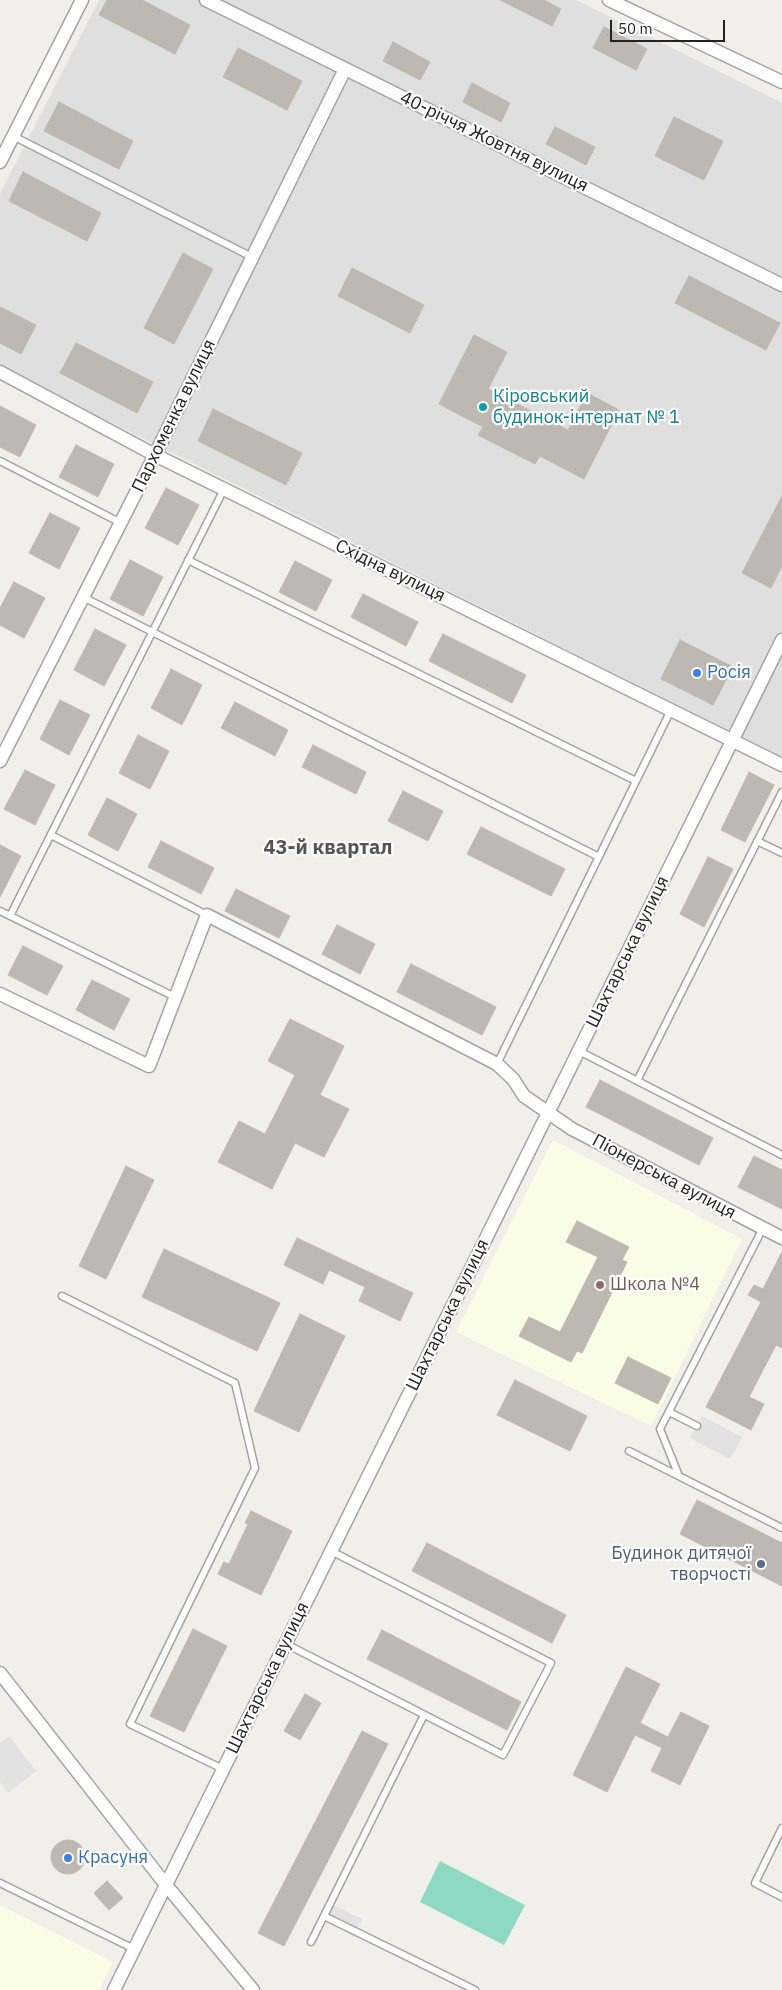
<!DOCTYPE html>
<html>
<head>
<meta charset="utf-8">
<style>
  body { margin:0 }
  #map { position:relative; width:782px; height:1990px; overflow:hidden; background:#f1efe9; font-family:"IBM Plex Sans",sans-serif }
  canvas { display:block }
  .scale { position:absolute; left:610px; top:20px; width:115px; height:22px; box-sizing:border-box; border:2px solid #222; border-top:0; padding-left:6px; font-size:15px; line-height:18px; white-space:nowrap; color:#222; -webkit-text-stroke:4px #fff; paint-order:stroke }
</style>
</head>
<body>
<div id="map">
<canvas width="782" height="1990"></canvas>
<div class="scale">50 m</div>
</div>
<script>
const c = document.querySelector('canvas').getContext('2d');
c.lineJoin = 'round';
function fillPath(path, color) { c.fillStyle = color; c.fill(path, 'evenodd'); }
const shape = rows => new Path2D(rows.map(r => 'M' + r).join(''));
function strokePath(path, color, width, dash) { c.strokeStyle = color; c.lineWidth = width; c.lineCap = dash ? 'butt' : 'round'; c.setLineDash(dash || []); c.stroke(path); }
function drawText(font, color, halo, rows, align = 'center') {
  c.font = font + ' "IBM Plex Sans",sans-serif'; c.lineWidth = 4.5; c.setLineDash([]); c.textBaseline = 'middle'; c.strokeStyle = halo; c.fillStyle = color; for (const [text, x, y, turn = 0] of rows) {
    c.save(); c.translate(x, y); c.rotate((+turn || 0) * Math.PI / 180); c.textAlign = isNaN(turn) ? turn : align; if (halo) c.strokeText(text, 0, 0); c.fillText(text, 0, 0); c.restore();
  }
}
fillPath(shape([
  [99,0,576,0,782,103,782,757,0,367,0,194]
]), '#dfdfdf');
fillPath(shape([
  [553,1140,742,1239,651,1426,456,1332],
  [0,1905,113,1962,99,1990,0,1990]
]), '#fafde6');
fillPath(shape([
  [440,1861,525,1905,504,1945,420,1902]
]), '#8ed9c4');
fillPath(shape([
  [702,1416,742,1437,730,1459,690,1438],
  [9,1736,36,1771,8,1793,0,1782,0,1743],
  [332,1905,362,1919,354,1936,324,1921]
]), '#e2e2e2');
const building = shape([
  [107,0,142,0,190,25,175,54,99,15,107,0],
  [500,0,544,0,561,9,552,26,500,0],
  [604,27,647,49,636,70,593,48,604,27],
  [393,42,430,62,420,80,383,61,393,42],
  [238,48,302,81,287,110,223,77,238,48],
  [472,83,510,103,501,122,463,102,472,83],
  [59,102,133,141,119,169,44,131,59,102],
  [674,117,723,141,704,180,655,156,674,117],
  [555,127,595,147,586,165,546,144,555,127],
  [23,172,101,213,87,241,9,201,23,172],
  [183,253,213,269,174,344,144,328,183,253],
  [352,268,424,305,410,333,338,296,352,268],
  [689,276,780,323,766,350,675,303,689,276],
  [0,307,36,325,21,354,0,343,0,307],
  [474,335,507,352,488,389,568,430,587,393,619,410,584,479,540,456,535,464,478,435,483,427,439,404,474,335],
  [76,343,153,382,137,413,60,373,76,343],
  [0,406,36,425,20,457,0,447,0,406],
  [213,409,302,453,286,485,198,441,213,409],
  [76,445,114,464,98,497,59,477,76,445],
  [166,488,199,505,178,545,145,528,166,488],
  [782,496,782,566,771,588,742,573,782,496],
  [50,513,80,528,59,569,29,553,50,513],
  [130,560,163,577,143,616,110,599,130,560],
  [295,561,332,580,316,611,279,592,295,561],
  [14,582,45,598,24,638,0,625,0,608,14,582],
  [363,594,418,622,406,646,351,617,363,594],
  [95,629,126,645,104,686,74,670,95,629],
  [443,634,526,675,512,703,429,661,443,634],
  [680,640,733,667,713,705,661,679,680,640],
  [171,669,202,685,182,725,151,708,171,669],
  [60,700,90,715,69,755,40,739,60,700],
  [235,702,288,730,275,756,221,728,235,702],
  [138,735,169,751,150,789,119,773,138,735],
  [313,745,366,772,356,794,302,767,313,745],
  [25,770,55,785,35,825,4,809,25,770],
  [749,772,774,785,745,842,721,830,749,772],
  [403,791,443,811,428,841,388,821,403,791],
  [107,798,137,814,118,851,88,835,107,798],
  [481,827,565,869,551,896,467,854,481,827],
  [161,841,214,868,201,894,148,867,161,841],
  [0,845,21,856,0,897,0,845],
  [708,857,733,869,704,927,680,914,708,857],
  [236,889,290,916,279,938,225,911,236,889],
  [337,925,375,944,360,974,322,954,337,925],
  [23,946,63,966,47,995,8,975,23,946],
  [411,964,496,1007,482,1035,397,992,411,964],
  [92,980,130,999,114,1030,76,1010,92,980],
  [290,1019,344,1046,320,1095,349,1109,324,1157,295,1143,272,1189,218,1162,239,1121,265,1134,295,1075,268,1061,290,1019],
  [600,1080,713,1138,699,1165,586,1107,600,1080],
  [754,1156,782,1170,782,1209,738,1187,754,1156],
  [126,1166,154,1180,106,1279,79,1266,126,1166],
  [577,1221,629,1247,622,1260,627,1262,582,1353,577,1351,571,1362,519,1336,529,1317,560,1332,598,1257,566,1242,577,1221],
  [297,1238,413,1293,400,1321,359,1301,365,1287,329,1270,323,1284,284,1265,297,1238],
  [164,1249,280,1303,257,1351,142,1297,164,1249],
  [782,1252,782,1348,776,1345,749,1397,764,1404,751,1430,706,1407,761,1302,748,1295,754,1285,763,1289,782,1252],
  [300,1314,345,1336,299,1432,254,1411,300,1314],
  [628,1357,671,1378,658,1404,615,1383,628,1357],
  [515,1380,587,1416,570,1451,497,1415,515,1380],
  [697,1500,782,1543,782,1586,680,1534,697,1500],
  [251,1511,292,1531,261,1595,218,1574,224,1562,229,1564,248,1524,245,1523,251,1511],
  [427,1543,566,1615,552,1643,412,1571,427,1543],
  [193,1629,227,1646,184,1732,150,1716,193,1629],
  [382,1630,521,1702,507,1730,367,1659,382,1630],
  [626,1667,660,1684,640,1723,668,1737,681,1712,709,1726,680,1785,651,1771,662,1748,635,1735,607,1792,573,1775,626,1667],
  [305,1694,321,1703,300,1740,284,1731,305,1694],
  [362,1731,388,1744,284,1946,258,1933,362,1731],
  '51 1857a17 17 0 1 1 34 0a17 17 0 1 1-34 0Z',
  [107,1881,123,1898,109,1910,94,1893,107,1881]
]);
fillPath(building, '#beb8b2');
strokePath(building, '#c2b8ac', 1);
const service = shape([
  [13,136,252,257],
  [0,461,121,523],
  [188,560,636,781],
  [83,597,599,857],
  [51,835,207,915],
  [757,841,782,853],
  [0,911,175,997],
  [10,916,224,489],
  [579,1051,782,1155],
  [497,1064,671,710],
  [637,1081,782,792],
  [62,1296,235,1383,255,1468,130,1724,223,1769],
  [669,1412,697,1426],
  [629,1451,782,1528],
  [679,1476,660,1429,763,1228],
  [286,1644,503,1755,551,1663,331,1551],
  [782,1828,755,1883,782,1897],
  [0,1883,134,1949],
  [324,1916,475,1990],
  [311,1942,424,1715]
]);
const minor = shape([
  [206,0,782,285],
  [609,0,782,82],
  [0,162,82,0],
  [0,372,155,455,782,765],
  [0,761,155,455,345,69],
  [0,994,149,1066,207,915,497,1064,513,1079,524,1096,572,1129,782,1238],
  [0,1673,166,1885,253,1990],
  [114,1990,782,640]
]);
strokePath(service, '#a3a3a3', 9);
strokePath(minor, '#a3a3a3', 15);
strokePath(service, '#fff', 6);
strokePath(minor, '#fff', 12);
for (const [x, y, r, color] of [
  [483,407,5,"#0f9aa8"],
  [697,673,5,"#3f7fe0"],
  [600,1285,5,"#8d6e63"],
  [761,1564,5,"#5c6f8a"],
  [68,1858,5,"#3f7fe0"]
]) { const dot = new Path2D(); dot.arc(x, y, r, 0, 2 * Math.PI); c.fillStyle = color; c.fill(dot); strokePath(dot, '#fff', 2); }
drawText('18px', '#222', '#fff', [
  ["40-річчя Жовтня вулиця",494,142,26],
  ["Пархоменка вулиця",174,416,-64],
  ["Східна вулиця",390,571,26],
  ["Шахтарська вулиця",628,952,-64],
  ["Піонерська вулиця",664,1177,28],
  ["Шахтарська вулиця",448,1315,-64],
  ["Шахтарська вулиця",268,1678,-64]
]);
drawText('18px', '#0d838f', '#fff', [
  ["Кіровський",493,397],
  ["будинок-інтернат № 1",493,418]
], 'left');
drawText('18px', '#366cbe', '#fff', [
  ["Росія",707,673],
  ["Красуня",78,1858]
], 'left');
drawText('18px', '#785e54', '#fff', [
  ["Школа №4",610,1285]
], 'left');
drawText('18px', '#4e5e75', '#fff', [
  ["Будинок дитячої",751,1554],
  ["творчості",751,1575]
], 'right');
drawText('bold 20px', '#555', '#fff', [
  ["43-й квартал",328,848]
]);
</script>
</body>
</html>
